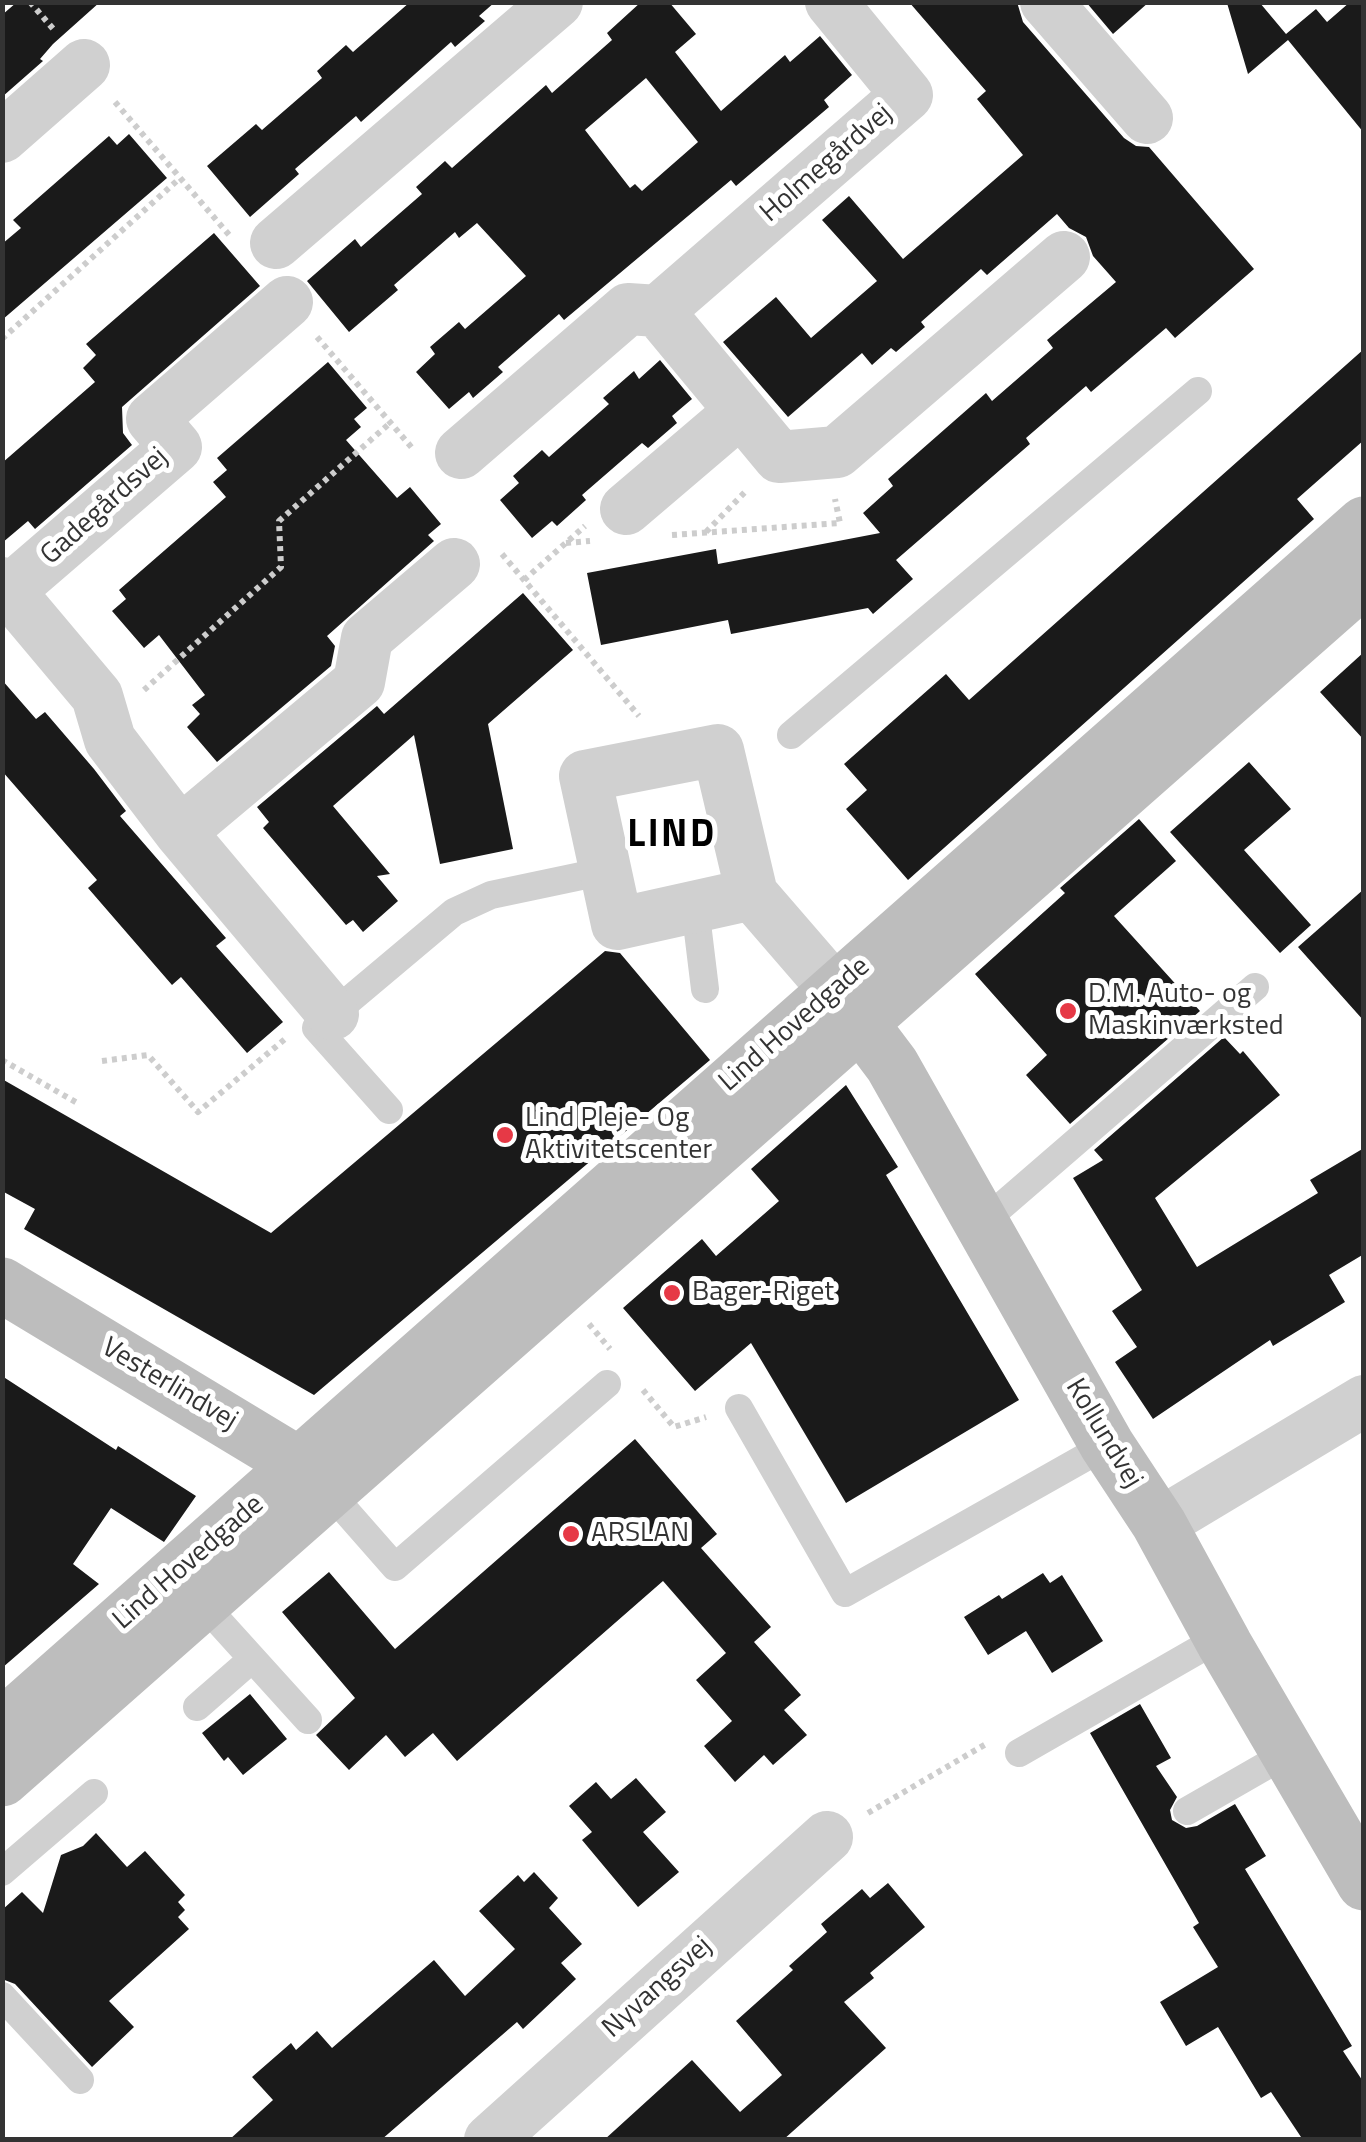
<!DOCTYPE html>
<html>
<head>
<meta charset="utf-8">
<style>
  body { margin:0 }
  #map { position:relative; width:1366px; height:2142px; overflow:hidden; background:#fff; font-family:"Titillium Web",sans-serif }
  canvas { display:block }
  .frame { position:absolute; inset:0; border:5px solid #333; pointer-events:none }
</style>
</head>
<body>
<div id="map">
<canvas width="1366" height="2142"></canvas>
<div class="frame"></div>
</div>
<script>
const c = document.querySelector('canvas').getContext('2d');
c.lineJoin = 'round';
function fillPath(path, color) { c.fillStyle = color; c.fill(path, 'evenodd'); }
const shape = rows => new Path2D(rows.map(r => 'M' + r).join(''));
function strokePath(path, color, width, dash) { c.strokeStyle = color; c.lineWidth = width; c.lineCap = dash ? 'butt' : 'round'; c.setLineDash(dash || []); c.stroke(path); }
function drawText(font, color, halo, rows, align = 'center') {
  c.font = font + ' "Titillium Web",sans-serif'; c.lineWidth = 10; c.setLineDash([]); c.textBaseline = 'middle'; c.strokeStyle = halo; c.fillStyle = color; for (const [text, x, y, turn = 0] of rows) {
    c.save(); c.translate(x, y); c.rotate((+turn || 0) * Math.PI / 180); c.textAlign = isNaN(turn) ? turn : align; if (halo) c.strokeText(text, 0, 0); c.fillText(text, 0, 0); c.restore();
  }
}
fillPath(shape([
  [17,2,100,2,53,44,40,59,43,61,2,97,2,15],
  [410,2,495,2,479,16,485,21,455,47,451,42,361,122,356,116,295,169,299,174,250,217,207,166,256,124,262,130,322,78,317,71,346,45,353,52],
  [641,2,669,2,696,34,675,52,721,111,785,55,790,62,820,36,852,75,824,100,829,107,736,186,731,180,564,320,559,314,498,367,503,372,473,398,469,392,449,409,416,372,435,354,430,347,459,322,465,329,526,276,477,223,459,238,455,232,394,285,398,290,349,332,307,281,355,239,361,247,422,194,416,187,445,161,452,168,546,85,552,93,612,40,607,33],
  [646,78,698,142,642,191,635,184,630,188,585,130],
  [909,2,1017,2,1023,22,1124,138,1136,146,1149,147,1254,269,1175,338,1166,328,1091,392,1086,386,1026,438,1030,444,896,560,913,579,873,614,868,608,731,634,728,620,601,645,587,573,716,549,718,564,880,533,863,513,893,486,888,479,986,393,992,401,1053,348,1047,340,1116,282,1093,256,1086,237,1069,228,1057,214,987,275,981,269,921,322,925,327,896,352,891,348,872,365,862,353,788,417,723,342,776,297,811,338,877,281,822,220,849,196,903,259,1023,155,977,99,986,91],
  [1086,2,1149,2,1113,34],
  [1350,2,1364,2,1364,133,1288,40,1248,74,1227,3,1260,3,1286,34,1316,9,1327,22],
  [129,134,167,178,2,320,2,244,21,228,13,220,109,136,117,145],
  [214,233,260,286,122,407,123,433,132,445,35,529,28,521,2,543,2,463,95,382,83,368,96,355,86,344],
  [1364,349,1364,440,1297,499,1314,519,908,880,846,809,867,790,844,764,946,674,969,700],
  [660,360,692,399,672,416,677,423,648,448,642,443,582,495,586,500,557,526,552,521,532,538,500,500,519,483,513,476,542,450,549,457,609,404,603,398,634,371,639,379],
  [328,362,367,408,354,419,361,427,346,440,397,498,410,487,441,524,428,535,434,541,327,636,335,646,331,666,217,762,187,727,200,714,192,705,205,695,159,635,144,648,112,611,126,599,119,590,226,497,213,482,227,470,217,458],
  [523,593,573,650,488,724,513,849,440,864,414,735,333,806,390,874,377,876,398,901,363,932,353,920,346,925,263,828,269,822,257,807,377,706,384,714],
  [1364,652,1364,740,1320,692],
  [2,680,36,719,45,712,94,769,126,811,120,816,226,938,216,946,283,1022,247,1053,181,977,172,985,88,888,97,880,2,771],
  [1249,762,1291,809,1244,850,1311,925,1280,953,1170,832],
  [1139,819,1176,861,1114,916,1200,1011,1070,1124,1026,1075,1047,1055,975,974,1065,893,1060,888],
  [1364,889,1364,1021,1298,947],
  [605,951,620,953,710,1060,314,1395,24,1229,35,1209,2,1191,2,1079,271,1233],
  [1224,1037,1240,1054,1243,1051,1280,1095,1155,1198,1197,1267,1318,1193,1310,1180,1364,1148,1364,1254,1329,1275,1345,1302,1273,1346,1270,1340,1153,1419,1115,1362,1137,1347,1112,1311,1142,1290,1073,1178,1103,1160,1094,1150],
  [846,1085,898,1167,886,1175,1019,1400,846,1503,751,1343,695,1391,623,1308,702,1239,716,1256,779,1201,751,1169],
  [2,1376,116,1450,118,1446,196,1496,164,1542,111,1508,73,1564,99,1584,2,1668],
  [635,1439,717,1534,701,1548,771,1627,754,1642,801,1695,784,1710,807,1735,773,1765,764,1755,735,1782,704,1746,732,1721,696,1680,726,1653,663,1581,457,1761,433,1733,405,1757,386,1735,349,1770,316,1735,355,1698,282,1612,329,1572,395,1649],
  [1043,1573,1050,1583,1062,1575,1103,1641,1052,1673,1026,1631,988,1655,964,1617,999,1595,1002,1599],
  [250,1694,287,1739,243,1775,228,1757,224,1761,202,1733],
  [1140,1704,1171,1758,1156,1766,1177,1797,1170,1810,1172,1820,1186,1828,1197,1826,1235,1804,1266,1856,1245,1869,1352,2046,1343,2051,1364,2083,1364,2140,1303,2140,1271,2092,1261,2098,1218,2027,1186,2046,1160,2002,1218,1967,1193,1927,1199,1923,1090,1733],
  [636,1778,666,1812,643,1832,679,1872,638,1907,582,1840,592,1832,569,1806,596,1782,611,1799],
  [96,1833,127,1867,145,1851,185,1895,178,1902,185,1910,178,1917,189,1929,109,2001,134,2027,92,2067,15,1984,2,1979,2,1910,22,1892,43,1913,61,1855,83,1846],
  [534,1872,558,1898,549,1908,582,1944,561,1963,576,1979,523,2029,517,2022,381,2140,229,2140,273,2100,252,2077,291,2043,296,2050,317,2031,332,2048,434,1960,465,1996,515,1949,479,1911,518,1875,524,1882],
  [888,1883,925,1927,870,1973,874,1978,844,2002,886,2048,783,2140,604,2140,692,2060,740,2112,782,2075,736,2021,793,1970,789,1966,827,1932,821,1924,862,1889,870,1898]
]), '#1a1a1a');
strokePath(shape([
  [30,2,55,31],
  [115,102,230,236],
  [317,337,413,449],
  [2,339,180,178],
  [706,532,746,491],
  [672,535,840,523,835,499],
  [566,543,590,541],
  [502,554,639,716],
  [524,580,585,526],
  [144,690,281,567,279,521,390,423],
  [2,1060,79,1104],
  [102,1061,148,1055,198,1112,285,1039],
  [589,1324,610,1349],
  [643,1390,674,1427,706,1417],
  [868,1813,986,1744]
]), '#cdcdcd', 6, [5, 5]);
strokePath(shape([
  [791,735,1198,391],
  [695,907,705,989],
  [389,1110,316,1028,454,912,491,895,605,871],
  [982,1223,1255,987],
  [739,1408,845,1593,1107,1445],
  [330,1493,395,1567,607,1384],
  [203,1604,308,1720],
  [197,1707,252,1659],
  [1019,1753,1221,1637],
  [1187,1811,1288,1753],
  [2,1872,94,1793],
  [2,1996,80,2080]
]), '#d0d0d0', 28);
strokePath(shape([
  [1046,2,1147,118],
  [2,137,84,65],
  [276,243,557,2],
  [658,311,779,457,837,452,1064,257],
  [461,453,628,309,658,311,907,95,831,2],
  [626,509,741,411],
  [2,583,97,696,110,740,180,832,333,1014],
  [10,590,176,447,152,419,287,302],
  [180,832,359,682,367,638,454,564],
  [752,894,617,924,585,776,718,750,752,894,835,990],
  [1159,1524,1364,1401],
  [490,2140,827,1837]
]), '#d0d0d0', 52);
strokePath(shape([
  [837,992,892,1065,1107,1445,1159,1524,1225,1645,1364,1883],
  [2,1285,300,1465,324,1488],
  [2,1727,1364,524],
  [2,1779,1364,579]
]), '#bdbdbd', 55);
for (const [x, y, r, color] of [
  [1068,1011,10,"#e63946"],
  [505,1135,10,"#e63946"],
  [672,1293,10,"#e63946"],
  [571,1534,10,"#e63946"]
]) { const dot = new Path2D(); dot.arc(x, y, r, 0, 2 * Math.PI); c.fillStyle = color; c.fill(dot); strokePath(dot, '#fff', 4); }
drawText('28px', '#333', '#fff', [
  ["Holmegårdvej",827,164,-41],
  ["Gadegårdsvej",105,507,-42],
  ["Lind Hovedgade",795,1025,-41],
  ["Vesterlindvej",169,1385,31],
  ["Kollundvej",1103,1434,59],
  ["Lind Hovedgade",189,1563,-41],
  ["Nyvangsvej",658,1988,-42]
]);
drawText('28px', '#333', '#fff', [
  ["D.M. Auto- og",1088,995],
  ["Maskinværksted",1088,1027],
  ["Lind Pleje- Og",525,1119],
  ["Aktivitetscenter",525,1151],
  ["Bager-Riget",692,1293],
  ["ARSLAN",591,1534]
], 'left');
c.letterSpacing = '2.5px';
drawText('bold 38px', '#000', '#fff', [
  ["LIND",672,837]
]);
c.letterSpacing = '0px';
</script>
</body>
</html>
